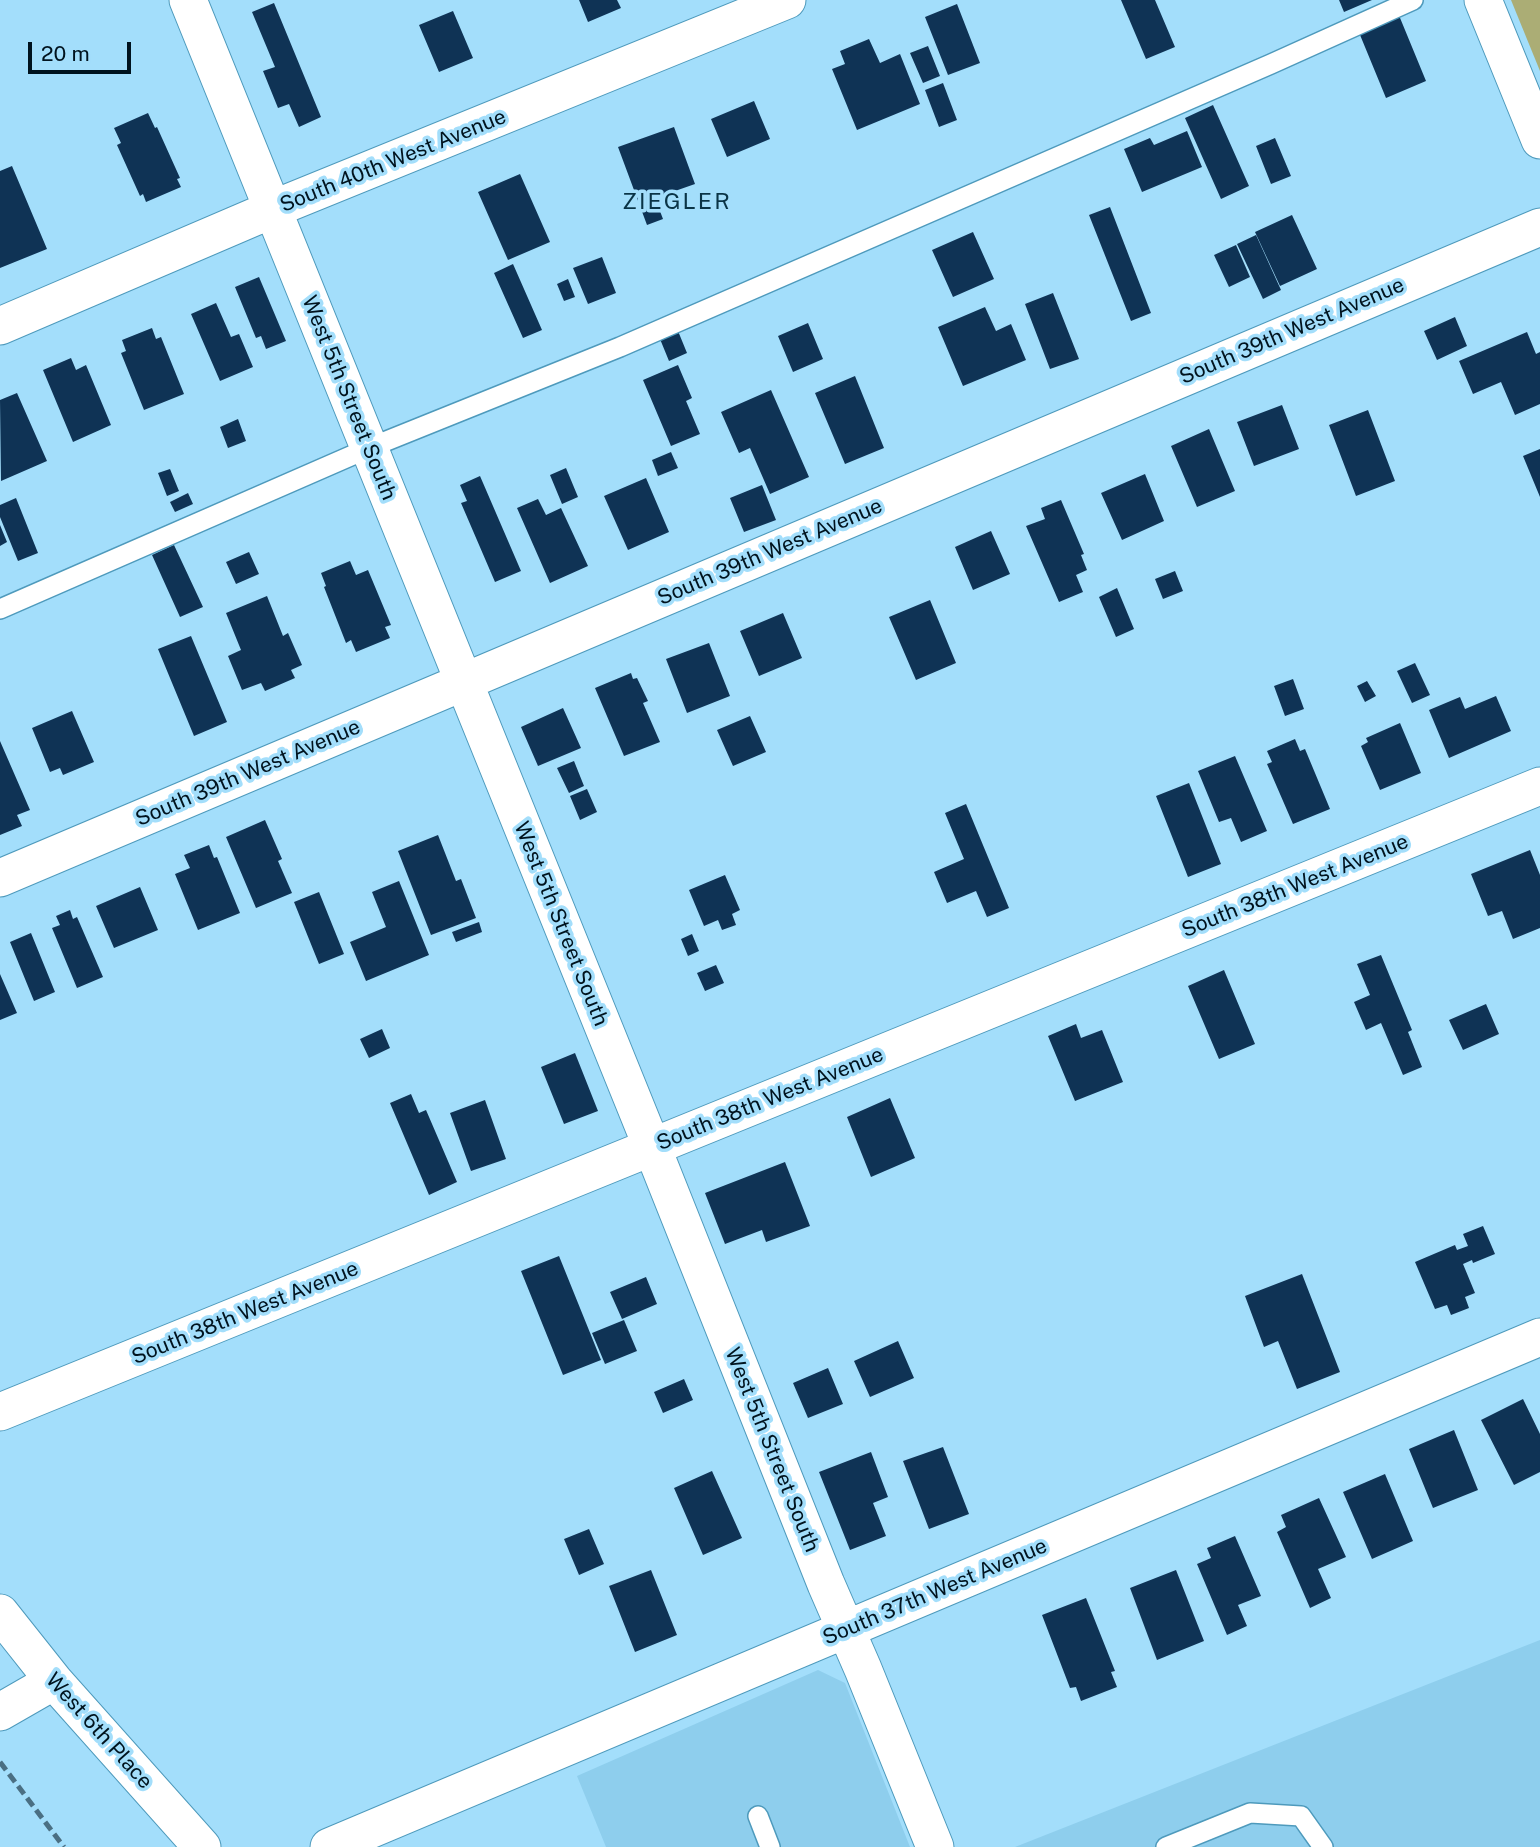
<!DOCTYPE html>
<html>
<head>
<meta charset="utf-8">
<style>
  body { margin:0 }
  #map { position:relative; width:1540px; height:1847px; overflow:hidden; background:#a3defb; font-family:"Public Sans",sans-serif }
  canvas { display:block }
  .scale { position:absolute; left:28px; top:42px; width:103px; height:32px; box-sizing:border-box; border:4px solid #00131e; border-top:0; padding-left:9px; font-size:21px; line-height:24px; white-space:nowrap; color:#00131e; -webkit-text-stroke:5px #a3defb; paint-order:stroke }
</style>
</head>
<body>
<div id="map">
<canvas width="1540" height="1847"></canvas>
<div class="scale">20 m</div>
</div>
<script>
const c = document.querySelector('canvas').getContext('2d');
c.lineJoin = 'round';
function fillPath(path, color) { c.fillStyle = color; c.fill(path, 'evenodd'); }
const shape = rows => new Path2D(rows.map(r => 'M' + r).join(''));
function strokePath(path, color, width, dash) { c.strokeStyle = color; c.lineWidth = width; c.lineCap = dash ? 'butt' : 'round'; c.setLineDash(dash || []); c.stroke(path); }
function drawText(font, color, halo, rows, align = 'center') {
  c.font = font + ' "Public Sans",sans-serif'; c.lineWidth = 7; c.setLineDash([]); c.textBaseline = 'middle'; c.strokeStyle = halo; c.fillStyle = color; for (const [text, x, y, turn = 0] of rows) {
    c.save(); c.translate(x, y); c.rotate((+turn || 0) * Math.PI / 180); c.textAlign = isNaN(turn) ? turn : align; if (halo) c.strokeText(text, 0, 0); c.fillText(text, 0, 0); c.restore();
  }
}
fillPath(shape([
  [1540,1640,1540,1847,1015,1847],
  [818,1670,845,1683,910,1847,606,1847,577,1776]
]), '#8eceed');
fillPath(shape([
  [1511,0,1540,0,1540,71]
]), '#abad75');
fillPath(shape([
  [579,0,617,0,621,8,588,22],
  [1121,0,1155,0,1175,47,1146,59],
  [1339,0,1372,0,1344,12],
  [274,3,321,117,299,127,289,104,278,108,263,71,275,67,252,12],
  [957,4,980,63,948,75,925,17],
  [453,11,473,58,439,72,419,25],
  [1398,13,1426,81,1386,98,1358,30],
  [869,39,880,63,900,54,920,104,857,130,832,69,845,64,840,51],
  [928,46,940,76,923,83,910,53],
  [943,83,957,120,939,127,925,90],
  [754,101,770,139,727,157,711,119],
  [1213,105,1249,186,1221,199,1185,118],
  [148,113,155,128,157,127,180,178,177,179,181,187,146,202,143,194,140,196,117,145,121,143,114,128],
  [674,127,695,184,655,198,663,219,647,225,618,147],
  [1187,131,1202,167,1142,192,1124,149,1150,138,1154,145],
  [1275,138,1291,176,1271,184,1256,146],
  [12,166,47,249,0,268,0,171],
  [520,174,550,242,508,260,478,192],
  [1110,207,1151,313,1131,321,1089,215],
  [1292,215,1317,269,1280,286,1255,232],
  [973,232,994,279,953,297,932,250],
  [1256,235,1281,290,1263,299,1237,244],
  [1236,245,1250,277,1229,287,1214,255],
  [602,257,616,293,588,304,573,268],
  [513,264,542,330,523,338,494,273],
  [259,277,286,341,266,349,261,336,256,338,235,287],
  [568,279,575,297,564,301,557,284],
  [1053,293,1079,359,1050,369,1025,304],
  [216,303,231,337,239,334,253,367,220,381,191,314],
  [985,307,996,331,1011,324,1026,360,963,386,938,327],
  [1455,317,1467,346,1437,360,1424,331],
  [808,323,823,359,793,372,778,336],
  [152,328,156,339,161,337,184,394,144,410,121,353,126,351,122,340],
  [678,331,687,353,669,361,660,339],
  [1527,332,1536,354,1540,352,1540,404,1515,415,1501,382,1473,394,1459,361],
  [71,358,76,370,86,365,111,425,73,442,43,370],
  [678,365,692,398,686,401,700,434,671,446,643,380],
  [855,376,884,448,845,464,815,393],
  [771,390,809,477,770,494,750,448,739,453,721,412],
  [17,393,47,461,1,481,0,400],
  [1282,405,1299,449,1254,466,1237,422],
  [1368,410,1395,481,1356,496,1329,425],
  [238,419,246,441,228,448,220,427],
  [1209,429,1235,491,1197,507,1171,446],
  [1540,449,1540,497,1523,456],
  [671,452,678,468,658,476,652,460],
  [566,468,578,497,562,504,550,475],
  [170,469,179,491,167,496,158,473],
  [1145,474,1164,521,1122,540,1101,493],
  [480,476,521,571,495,582,461,503,467,501,460,485],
  [646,478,669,532,628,550,604,496],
  [762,485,776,520,744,532,730,498],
  [188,493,193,504,175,512,170,502],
  [16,498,38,553,18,561,0,517,0,505],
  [538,499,546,515,561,508,588,566,550,583,517,508],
  [1061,500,1084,554,1081,555,1087,570,1076,575,1083,592,1059,602,1026,526,1045,519,1041,508],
  [0,525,7,542,0,546],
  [991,531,1010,574,973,590,955,547],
  [174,545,203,607,180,617,152,555],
  [249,552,259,574,236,584,226,562],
  [350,561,356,575,368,570,391,625,385,627,390,638,356,652,351,640,346,643,324,587,326,586,321,573],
  [1175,571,1183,591,1163,599,1155,579],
  [1117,588,1134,629,1116,637,1099,597],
  [267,596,283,636,288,633,302,665,291,670,295,678,265,691,261,683,242,690,228,656,241,650,226,613],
  [930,600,956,663,916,680,889,617],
  [783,613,802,658,759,676,740,631],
  [191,636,227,722,194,736,158,649],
  [709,643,730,696,687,713,666,659],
  [1415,663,1430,695,1412,703,1397,671],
  [631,673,633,679,637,678,648,701,643,703,660,742,624,756,595,688],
  [1293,679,1304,709,1285,716,1274,686],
  [1367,681,1376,696,1365,702,1357,686],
  [1496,696,1511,731,1449,758,1429,710,1460,697,1465,709],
  [563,708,581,748,538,766,521,727],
  [72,711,94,762,63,775,60,768,50,772,32,728],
  [750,716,766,752,733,766,717,730],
  [1400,723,1421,773,1380,790,1361,746,1368,742,1366,738],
  [1295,739,1300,751,1305,749,1330,809,1293,824,1267,764,1272,762,1267,751],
  [0,741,30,810,17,815,22,826,0,835],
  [1235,756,1267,831,1241,842,1231,818,1219,822,1198,771],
  [574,761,584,786,569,793,557,768],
  [1189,783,1221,864,1188,877,1156,796],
  [587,789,597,812,580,820,570,796],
  [966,804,1009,908,987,917,976,891,947,903,934,872,964,859,945,813],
  [265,820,282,859,278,861,292,893,256,908,226,837],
  [438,835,456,881,461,879,476,918,431,935,398,851],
  [209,845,214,858,217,857,240,913,198,930,175,874,190,868,184,855],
  [1530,850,1540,875,1540,928,1513,939,1502,911,1488,916,1471,874],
  [725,875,740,910,732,914,736,925,722,930,718,920,704,926,689,890],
  [399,881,429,955,366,981,350,942,386,927,372,892],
  [140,887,158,930,114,948,96,906],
  [319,892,344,954,319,964,294,902],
  [70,910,73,919,77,917,103,977,77,988,52,928,60,925,56,916],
  [479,922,482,932,456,942,452,932],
  [31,933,55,992,34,1001,10,942],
  [692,934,699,951,688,956,681,939],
  [1381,955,1412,1030,1408,1032,1422,1067,1403,1075,1381,1023,1366,1030,1354,1002,1370,995,1357,964],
  [716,965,724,983,705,991,697,973],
  [1224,970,1255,1044,1219,1059,1188,986],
  [0,974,17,1013,0,1020],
  [1486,1004,1499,1034,1463,1050,1449,1020],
  [1076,1024,1081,1038,1102,1030,1123,1082,1075,1101,1048,1036],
  [382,1029,390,1048,369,1058,360,1039],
  [575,1053,598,1111,564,1124,541,1067],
  [411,1094,419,1113,426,1110,457,1182,429,1195,390,1103],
  [890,1098,915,1158,871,1177,847,1117],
  [485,1100,506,1159,471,1171,450,1113],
  [785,1162,810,1226,766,1242,762,1230,725,1244,705,1193],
  [1483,1226,1495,1254,1473,1263,1472,1260,1463,1264,1475,1293,1465,1297,1469,1308,1451,1315,1447,1305,1435,1309,1415,1262,1455,1245,1457,1250,1468,1246,1463,1234],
  [559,1256,601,1360,563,1375,521,1271],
  [1302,1274,1340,1372,1297,1389,1278,1341,1264,1347,1245,1296],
  [646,1277,657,1304,622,1319,610,1292],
  [624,1320,637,1351,605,1364,592,1333],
  [898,1341,914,1378,870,1397,854,1361],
  [828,1368,843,1404,808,1418,793,1383],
  [684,1379,693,1400,663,1413,654,1392],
  [1523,1399,1540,1434,1540,1472,1514,1485,1481,1420],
  [1454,1430,1478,1490,1433,1508,1409,1449],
  [943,1447,969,1514,929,1529,903,1461],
  [871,1452,888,1497,873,1503,886,1536,850,1550,819,1472],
  [712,1471,742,1538,703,1555,674,1488],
  [1385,1474,1413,1541,1372,1559,1343,1492],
  [1319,1498,1346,1557,1318,1569,1331,1598,1310,1608,1277,1532,1286,1527,1281,1515],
  [589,1529,604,1564,579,1575,564,1539],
  [1235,1536,1261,1596,1238,1605,1247,1626,1227,1635,1197,1564,1211,1558,1207,1548],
  [651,1570,677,1635,635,1652,609,1586],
  [1176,1570,1204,1641,1157,1660,1130,1588],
  [1086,1598,1115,1671,1111,1672,1117,1687,1081,1701,1076,1687,1070,1688,1042,1615]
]), '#0f3355');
const service = shape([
  [0,609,369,448,620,347,1271,64,1413,0],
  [758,1816,770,1847],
  [1166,1847,1250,1813,1301,1816,1323,1847]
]);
const minor = shape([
  [188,0,652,1147,826,1584,863,1669,935,1847],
  [1483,0,1540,140],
  [0,326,273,209,787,0],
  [0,878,1540,227],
  [0,1412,1540,786],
  [0,1613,54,1681,202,1847],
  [0,1712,54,1681],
  [329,1847,1540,1337]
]);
strokePath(service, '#4e9abc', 22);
strokePath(minor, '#4e9abc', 39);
strokePath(service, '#fff', 19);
strokePath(minor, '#fff', 37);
strokePath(shape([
  [0,1762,64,1847]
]), '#4a6f83', 5, [10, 5]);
drawText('21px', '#00131e', '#a3defb', [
  ["South 40th West Avenue",393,161,-22],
  ["South 39th West Avenue",1292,331,-23],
  ["West 5th Street South",349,398,68],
  ["South 39th West Avenue",770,552,-23],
  ["South 39th West Avenue",248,773,-23],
  ["South 38th West Avenue",1295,886,-22],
  ["West 5th Street South",561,924,68],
  ["South 38th West Avenue",770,1099,-22],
  ["South 38th West Avenue",245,1313,-22],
  ["West 5th Street South",772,1450,68],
  ["South 37th West Avenue",935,1592,-23],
  ["West 6th Place",99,1731,48]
]);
c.letterSpacing = '2px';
drawText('23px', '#0a3446', '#a3defb', [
  ["ZIEGLER",677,202]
]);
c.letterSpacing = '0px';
</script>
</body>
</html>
